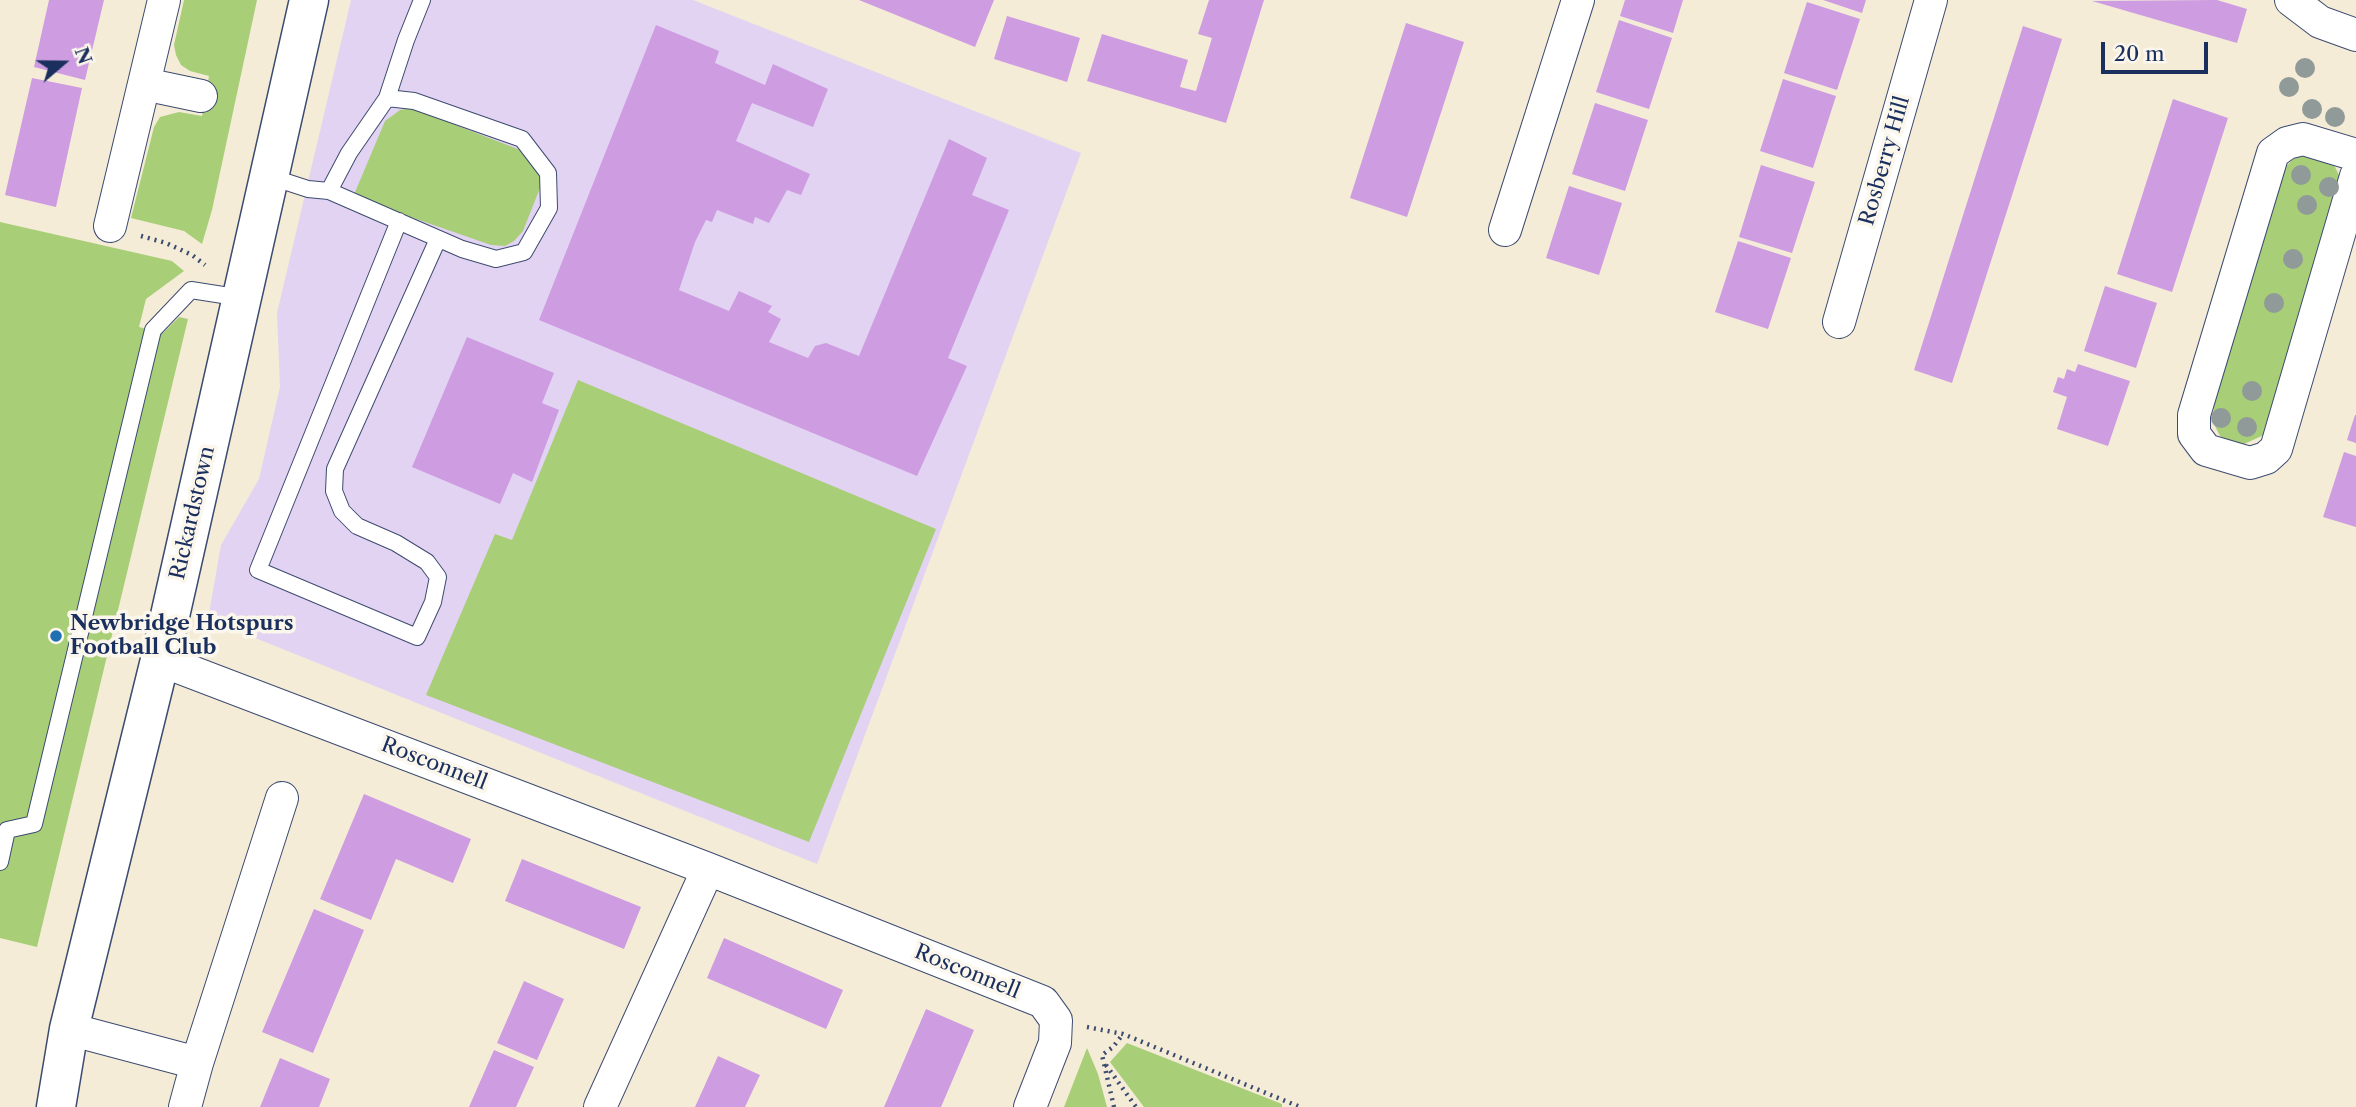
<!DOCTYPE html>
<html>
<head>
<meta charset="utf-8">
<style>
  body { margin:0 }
  #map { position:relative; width:2356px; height:1107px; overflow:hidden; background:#f5ecd7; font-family:"Libre Caslon Text",serif }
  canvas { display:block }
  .north { position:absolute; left:28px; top:28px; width:70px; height:70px; -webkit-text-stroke:5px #fbf7ec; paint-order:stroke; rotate:70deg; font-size:19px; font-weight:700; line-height:28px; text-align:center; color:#1b2f5e }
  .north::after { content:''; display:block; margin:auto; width:24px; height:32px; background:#1b2f5e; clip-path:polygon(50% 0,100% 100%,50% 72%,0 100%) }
  .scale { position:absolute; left:2101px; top:42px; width:107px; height:32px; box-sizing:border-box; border:4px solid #1b2f5e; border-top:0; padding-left:9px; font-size:21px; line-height:24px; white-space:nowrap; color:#1b2f5e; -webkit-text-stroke:5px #fbf7ec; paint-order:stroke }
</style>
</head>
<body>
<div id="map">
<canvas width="2356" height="1107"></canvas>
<div class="north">N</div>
<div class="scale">20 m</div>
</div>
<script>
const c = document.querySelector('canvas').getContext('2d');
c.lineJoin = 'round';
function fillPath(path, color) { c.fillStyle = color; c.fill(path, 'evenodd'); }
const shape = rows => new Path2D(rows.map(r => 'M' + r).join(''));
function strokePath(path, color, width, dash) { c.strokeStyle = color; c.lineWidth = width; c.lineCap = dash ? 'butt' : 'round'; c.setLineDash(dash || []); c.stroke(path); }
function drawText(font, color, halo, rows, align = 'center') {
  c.font = font + ' "Libre Caslon Text",serif'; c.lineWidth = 7; c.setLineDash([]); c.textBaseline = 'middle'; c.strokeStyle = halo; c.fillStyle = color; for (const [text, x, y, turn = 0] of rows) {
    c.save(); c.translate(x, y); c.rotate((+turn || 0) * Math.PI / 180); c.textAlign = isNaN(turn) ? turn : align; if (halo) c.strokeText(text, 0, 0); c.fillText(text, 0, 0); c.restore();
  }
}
fillPath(shape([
  [351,0,693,0,1081,153,817,864,208,619,221,545,259,479,280,387,277,313]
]), '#e3d3f2');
fillPath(shape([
  [184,0,257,0,212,210,202,244,184,231,131,218,154,127,160,117,179,112,202,116,209,76,190,71,181,65,176,55,174,45],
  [411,108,523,151,539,169,540,188,523,231,514,241,505,246,491,245,353,197,385,121,400,110],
  [2305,153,2332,161,2341,179,2264,435,2244,444,2231,442,2220,436,2215,426,2213,414,2216,395,2283,170,2292,160],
  [0,222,172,261,184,271,146,299,139,327,163,333,179,317,188,319,37,947,0,938],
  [578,380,936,529,809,842,426,695,495,534,512,540],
  [1127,1043,1282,1104,1282,1107,1144,1107,1110,1062],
  [1087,1048,1098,1074,1107,1107,1064,1107]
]), '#a8ce78');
fillPath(shape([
  [49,0,104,0,85,80,34,67],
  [859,0,994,0,975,47],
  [1209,0,1264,0,1226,123,1087,81,1102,34,1188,60,1180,87,1196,91,1212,38,1198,34],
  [1625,0,1683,0,1673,33,1620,16],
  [1823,0,1866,0,1862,13],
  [2217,0,2247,9,2237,43,2092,1],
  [1807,2,1860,19,1837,90,1784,73],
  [1007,16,1080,38,1067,82,994,59],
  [1619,20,1672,38,1649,109,1596,92],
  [1406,23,1464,42,1407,217,1350,198],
  [656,25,719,51,715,63,765,85,773,64,828,89,813,127,752,103,736,141,810,174,801,195,787,190,769,223,755,217,753,224,717,210,712,222,706,220,695,242,679,290,729,311,739,291,772,306,768,312,781,319,769,342,808,358,815,346,826,343,859,356,949,139,987,158,972,195,1009,210,948,358,967,366,917,476,539,320],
  [2023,26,2062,39,1952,383,1914,370],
  [32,78,82,88,56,207,5,195],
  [1783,79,1836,96,1813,168,1760,151],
  [2173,99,2228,118,2172,292,2117,274],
  [1595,103,1648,120,1625,191,1572,174],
  [1761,165,1815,182,1792,253,1739,237],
  [1569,186,1622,203,1599,275,1546,258],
  [1738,241,1791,258,1768,329,1715,312],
  [2105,286,2157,303,2136,368,2084,351],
  [467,337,554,373,542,403,559,410,532,482,513,473,500,504,412,467],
  [2078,364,2130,381,2108,446,2057,429,2067,397,2053,392,2058,377,2064,379,2067,369,2075,372],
  [2355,415,2356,415,2356,443,2347,440],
  [2344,452,2356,456,2356,527,2323,517],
  [364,794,471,839,453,883,396,859,371,920,320,899],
  [522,859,641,907,624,949,505,901],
  [314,909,364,930,313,1053,262,1032],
  [724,938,843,990,826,1029,707,978],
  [524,981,564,999,537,1060,497,1043],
  [926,1009,974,1030,941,1107,884,1107],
  [494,1050,534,1067,516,1107,469,1107],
  [718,1056,760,1075,745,1107,695,1107],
  [280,1058,330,1079,319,1107,260,1107]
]), '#cd9ce1');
const lane = shape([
  [268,176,308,189,329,191,349,153,387,98,406,40,422,0],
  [329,191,462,249,496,259,524,252,549,208,548,173,522,139,414,101,387,98],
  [399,221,258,570,417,637,433,602,438,577,427,562,396,543,357,526,342,511,334,491,335,469,438,239],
  [0,862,7,830,34,824,153,330,191,290,242,298]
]);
const street = shape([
  [2291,0,2320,22,2356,35],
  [144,84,201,96],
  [2356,155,2303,139,2287,143,2273,153,2194,415,2194,434,2206,450,2250,463,2266,458,2276,449,2356,176],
  [110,226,164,0],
  [1505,230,1578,0],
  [1839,322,1931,0],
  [160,660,708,869,1043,1002,1056,1020,1055,1043,1030,1107],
  [69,1029,197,1063],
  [185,1107,197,1063,282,798],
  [600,1107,708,869]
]);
const secondary = shape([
  [56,1107,69,1029,160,660,309,0]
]);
strokePath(lane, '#3c4b70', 18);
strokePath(street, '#3c4b70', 34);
strokePath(secondary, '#3c4b70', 41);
strokePath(shape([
  [141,236,166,243,192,255,205,265],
  [1087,1027,1123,1034,1300,1107],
  [1106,1065,1136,1107],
  [1114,1107,1102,1055,1113,1047,1123,1034]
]), '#3c4b70', 4.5, [2, 5]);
strokePath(lane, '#fff', 16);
strokePath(street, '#fff', 32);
strokePath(secondary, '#fff', 38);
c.fillStyle = '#909a98';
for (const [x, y] of [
  [2305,68],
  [2289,87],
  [2312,109],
  [2335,117],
  [2301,175],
  [2329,187],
  [2307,205],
  [2293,259],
  [2274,303],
  [2252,391],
  [2221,418],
  [2247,427]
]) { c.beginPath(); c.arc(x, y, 10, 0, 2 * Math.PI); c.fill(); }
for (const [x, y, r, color] of [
  [56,636,7,"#1f6fb2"]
]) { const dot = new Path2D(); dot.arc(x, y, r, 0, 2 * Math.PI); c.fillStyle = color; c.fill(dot); strokePath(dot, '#fbf7ec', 2.5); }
drawText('21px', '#1b2f5e', '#fbf7ec', [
  ["Rosberry Hill",1885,161,-74],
  ["Rickardstown",193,513,-77],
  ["Rosconnell",434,764,21],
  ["Rosconnell",967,972,22]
]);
drawText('bold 21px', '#1b2f5e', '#fbf7ec', [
  ["Newbridge Hotspurs",70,624],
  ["Football Club",70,648]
], 'left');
</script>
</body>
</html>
